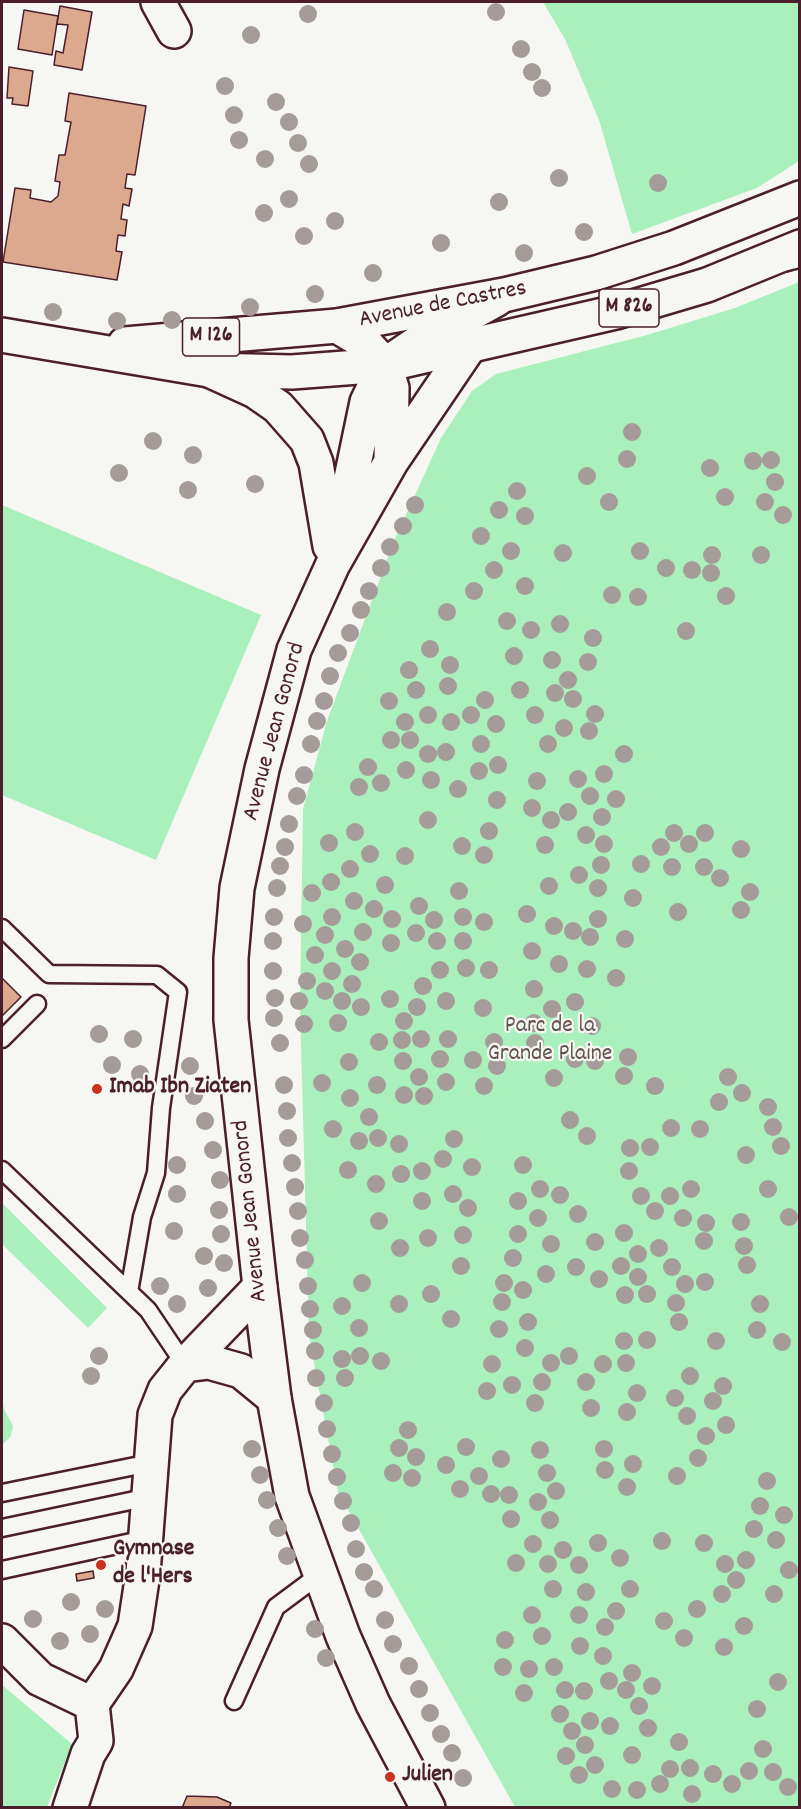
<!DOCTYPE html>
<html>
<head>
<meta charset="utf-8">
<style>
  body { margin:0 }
  #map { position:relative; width:801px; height:1809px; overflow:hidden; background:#f6f6f2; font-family:Dekko,sans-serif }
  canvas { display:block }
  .frame { position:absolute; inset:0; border:3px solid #4a1f2b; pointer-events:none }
</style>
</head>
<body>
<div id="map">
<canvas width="801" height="1809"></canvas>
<div class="frame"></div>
</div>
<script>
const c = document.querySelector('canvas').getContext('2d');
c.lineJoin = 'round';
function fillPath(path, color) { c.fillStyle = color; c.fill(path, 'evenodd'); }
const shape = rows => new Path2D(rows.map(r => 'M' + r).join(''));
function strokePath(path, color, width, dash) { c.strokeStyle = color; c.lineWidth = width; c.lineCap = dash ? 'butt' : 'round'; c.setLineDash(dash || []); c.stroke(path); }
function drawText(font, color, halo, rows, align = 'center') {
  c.font = font + ' Dekko,sans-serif'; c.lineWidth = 4.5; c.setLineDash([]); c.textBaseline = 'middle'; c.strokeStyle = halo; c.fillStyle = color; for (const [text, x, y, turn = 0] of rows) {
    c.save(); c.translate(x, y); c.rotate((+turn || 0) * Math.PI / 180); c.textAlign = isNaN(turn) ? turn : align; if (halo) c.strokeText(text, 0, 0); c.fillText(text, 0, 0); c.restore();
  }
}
fillPath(shape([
  [543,2,799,2,799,161,757,188,632,234,599,120,565,39],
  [799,282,799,1807,515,1807,338,1492,309,1336,300,1006,303,809,327,721,394,541,441,438,472,391,496,374,647,335,735,308],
  [2,505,261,615,156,860,2,795],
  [2,1203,107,1308,88,1328,2,1244],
  [2,1396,4,1409,13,1426,11,1436,2,1445],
  [2,1685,72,1744,47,1807,2,1807]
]), '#a9f0bd');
const building = shape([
  [60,6,92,12,82,70,54,65,56,51,63,53,68,25,57,24,60,6],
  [24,10,58,16,52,55,18,49,24,10],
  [9,67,33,71,28,106,12,104,13,98,7,98,9,67],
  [69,93,146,106,135,175,127,174,125,188,132,189,129,206,123,204,121,219,127,220,125,236,118,235,116,251,122,252,117,280,3,262,15,188,31,190,30,198,51,202,58,196,60,182,55,181,59,155,65,155,71,122,65,121,69,93],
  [2,978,21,997,2,1016,2,978],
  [93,1571,94,1578,77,1581,76,1574,93,1571],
  [187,1796,217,1797,231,1803,229,1808,182,1808,187,1796]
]);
fillPath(building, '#dca98e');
strokePath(building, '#4a1f2b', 1.5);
const service = shape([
  [2,928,49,974,157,975,178,992,161,1108,156,1173,142,1217,129,1292],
  [2,1039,37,1004],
  [2,1170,148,1310,185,1365],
  [2,1493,150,1463],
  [2,1528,149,1497],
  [2,1570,145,1539],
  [234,1701,276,1607,319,1575]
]);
const minor = shape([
  [158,2,174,31],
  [185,1365,209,1362,241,1371,274,1398],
  [2,1641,40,1679,92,1704],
  [70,1808,88,1754,96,1741,92,1704,116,1669,135,1626,143,1573,155,1415,165,1390,185,1365,260,1287]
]);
const tertiary = shape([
  [337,326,364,342,385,365,392,388,391,462],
  [209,370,255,391,278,407,307,440,316,463,330,546],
  [339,536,367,402,385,365,419,342,497,299],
  [428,1808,373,1704,343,1636,292,1496,274,1398,260,1287,231,1020,231,958,237,888,262,769,294,650,333,564,391,462,469,347]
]);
const primary = shape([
  [2,335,209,370,292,372,385,365,616,312,707,285,800,247],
  [125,344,337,326,504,295,596,273,674,248,800,198]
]);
const motorway = shape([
  [784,254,800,250]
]);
strokePath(service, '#4a1f2b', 21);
strokePath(minor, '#4a1f2b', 38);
strokePath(tertiary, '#4a1f2b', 38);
strokePath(primary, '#4a1f2b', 38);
strokePath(motorway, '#4a1f2b', 38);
strokePath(service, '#f6f6f2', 16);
strokePath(minor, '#f6f6f2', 33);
strokePath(tertiary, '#f6f6f2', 33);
strokePath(primary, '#f6f6f2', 33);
strokePath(motorway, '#f6f6f2', 33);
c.fillStyle = '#a59c99';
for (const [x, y] of [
  [496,12],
  [308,14],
  [251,35],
  [521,49],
  [532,72],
  [225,86],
  [542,88],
  [276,102],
  [234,115],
  [289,122],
  [239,140],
  [298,143],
  [265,159],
  [309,164],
  [559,178],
  [658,183],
  [289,199],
  [499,202],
  [264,213],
  [335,221],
  [584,232],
  [304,236],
  [441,243],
  [524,253],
  [373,273],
  [315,294],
  [250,307],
  [53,312],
  [172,320],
  [117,321],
  [632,432],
  [153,441],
  [193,455],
  [627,459],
  [771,460],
  [753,461],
  [710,468],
  [119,473],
  [587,476],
  [775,482],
  [255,484],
  [188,490],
  [517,491],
  [725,497],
  [609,502],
  [765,502],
  [415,505],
  [499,510],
  [783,515],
  [525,516],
  [403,526],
  [481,536],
  [390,547],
  [511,551],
  [640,551],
  [563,553],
  [712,555],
  [761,555],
  [381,568],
  [666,568],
  [494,570],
  [692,570],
  [711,573],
  [525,586],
  [369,591],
  [474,591],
  [612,595],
  [726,596],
  [638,597],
  [361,610],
  [447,612],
  [507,621],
  [560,624],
  [531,630],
  [686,631],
  [350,633],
  [593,638],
  [430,649],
  [338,653],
  [514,656],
  [552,660],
  [588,662],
  [450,665],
  [409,670],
  [330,676],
  [568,680],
  [448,686],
  [416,690],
  [520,690],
  [555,693],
  [573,699],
  [485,700],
  [324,701],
  [389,701],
  [595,714],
  [428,715],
  [471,715],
  [535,715],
  [317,721],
  [405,722],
  [451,722],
  [496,724],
  [564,728],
  [589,731],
  [391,740],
  [410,740],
  [311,744],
  [481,744],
  [548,744],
  [446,752],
  [428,754],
  [624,754],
  [498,765],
  [368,767],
  [406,770],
  [479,771],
  [604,774],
  [304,775],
  [578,779],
  [431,780],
  [537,781],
  [381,783],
  [359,787],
  [458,789],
  [297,796],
  [590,796],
  [616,799],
  [497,800],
  [532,808],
  [568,812],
  [602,817],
  [428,820],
  [551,820],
  [289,824],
  [489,831],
  [355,832],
  [674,833],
  [705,833],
  [586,835],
  [329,843],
  [604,844],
  [689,844],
  [545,845],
  [462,846],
  [285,847],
  [661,847],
  [741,849],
  [370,854],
  [484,855],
  [405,856],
  [641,864],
  [601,865],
  [280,866],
  [672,867],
  [704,867],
  [350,869],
  [579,875],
  [720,878],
  [331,882],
  [385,885],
  [549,886],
  [277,888],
  [598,888],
  [459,891],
  [750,892],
  [312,893],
  [633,898],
  [354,901],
  [419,906],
  [374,909],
  [741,910],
  [678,912],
  [527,914],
  [274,917],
  [332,917],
  [463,917],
  [392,919],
  [598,919],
  [434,920],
  [484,922],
  [303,924],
  [554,926],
  [573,931],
  [363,932],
  [416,933],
  [325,935],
  [590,937],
  [625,939],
  [273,941],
  [437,941],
  [463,941],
  [391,943],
  [345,949],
  [532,951],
  [315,955],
  [360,962],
  [559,964],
  [466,968],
  [587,969],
  [440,970],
  [489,970],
  [273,971],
  [332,971],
  [616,978],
  [307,981],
  [352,984],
  [423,986],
  [534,989],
  [325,991],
  [275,998],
  [390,999],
  [299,1001],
  [342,1001],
  [446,1001],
  [575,1002],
  [361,1007],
  [417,1007],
  [483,1008],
  [552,1009],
  [274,1018],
  [404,1021],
  [338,1023],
  [534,1023],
  [304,1024],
  [592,1026],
  [99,1034],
  [133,1039],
  [421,1039],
  [448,1039],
  [402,1040],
  [379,1042],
  [494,1042],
  [280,1043],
  [535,1043],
  [628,1057],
  [440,1059],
  [575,1059],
  [473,1060],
  [403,1061],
  [595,1061],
  [349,1062],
  [112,1065],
  [190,1066],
  [497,1066],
  [140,1074],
  [624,1076],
  [419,1077],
  [728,1077],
  [554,1078],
  [446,1082],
  [322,1083],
  [284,1085],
  [377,1085],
  [484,1086],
  [655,1086],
  [742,1093],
  [404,1095],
  [194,1096],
  [424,1096],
  [350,1098],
  [719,1102],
  [768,1107],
  [287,1111],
  [369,1117],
  [570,1120],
  [205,1121],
  [773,1127],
  [671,1128],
  [333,1129],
  [700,1129],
  [587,1136],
  [288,1138],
  [378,1138],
  [454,1139],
  [359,1141],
  [399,1144],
  [781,1146],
  [650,1147],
  [630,1148],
  [213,1150],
  [746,1155],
  [443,1159],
  [292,1163],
  [177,1165],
  [523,1165],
  [472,1167],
  [348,1170],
  [422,1171],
  [629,1171],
  [401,1174],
  [220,1180],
  [376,1184],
  [295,1187],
  [540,1189],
  [691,1189],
  [768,1189],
  [177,1194],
  [453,1194],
  [560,1195],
  [641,1196],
  [670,1196],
  [422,1201],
  [518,1201],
  [468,1208],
  [219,1210],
  [298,1211],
  [655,1211],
  [578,1214],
  [789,1217],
  [538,1218],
  [683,1218],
  [379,1221],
  [741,1222],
  [706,1223],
  [174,1231],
  [624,1233],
  [221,1234],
  [518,1234],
  [463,1235],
  [300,1238],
  [428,1238],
  [704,1241],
  [595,1242],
  [551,1244],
  [744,1246],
  [400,1248],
  [659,1248],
  [638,1254],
  [204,1256],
  [513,1258],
  [305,1260],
  [224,1263],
  [747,1265],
  [461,1266],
  [621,1266],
  [576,1267],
  [672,1267],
  [546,1274],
  [638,1277],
  [599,1279],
  [705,1282],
  [362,1283],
  [504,1283],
  [685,1284],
  [160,1286],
  [308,1286],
  [208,1288],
  [523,1290],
  [431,1294],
  [647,1294],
  [625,1295],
  [502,1302],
  [676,1303],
  [177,1304],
  [399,1304],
  [760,1304],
  [342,1306],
  [310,1309],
  [451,1319],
  [528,1322],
  [679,1322],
  [359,1328],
  [499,1329],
  [313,1330],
  [757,1330],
  [647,1340],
  [624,1341],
  [716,1341],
  [782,1342],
  [525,1348],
  [315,1351],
  [99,1356],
  [360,1356],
  [569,1356],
  [342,1359],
  [381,1361],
  [551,1363],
  [626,1363],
  [492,1364],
  [603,1364],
  [91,1376],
  [690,1376],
  [316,1378],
  [345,1378],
  [542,1382],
  [586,1382],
  [512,1385],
  [723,1386],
  [487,1391],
  [637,1393],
  [675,1398],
  [713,1401],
  [324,1403],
  [535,1403],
  [591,1408],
  [627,1412],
  [687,1416],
  [726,1425],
  [327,1429],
  [408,1430],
  [706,1436],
  [466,1447],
  [399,1448],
  [252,1449],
  [604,1449],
  [540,1450],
  [332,1454],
  [416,1457],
  [698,1458],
  [501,1459],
  [633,1464],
  [446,1465],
  [605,1470],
  [393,1473],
  [547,1473],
  [260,1475],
  [479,1476],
  [677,1476],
  [337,1477],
  [412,1478],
  [767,1481],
  [627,1487],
  [460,1489],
  [556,1491],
  [491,1494],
  [509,1495],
  [267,1500],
  [343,1501],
  [538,1502],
  [760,1506],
  [784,1515],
  [511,1519],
  [550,1520],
  [351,1523],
  [278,1528],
  [754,1529],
  [776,1540],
  [662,1541],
  [598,1543],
  [704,1543],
  [533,1544],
  [356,1549],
  [563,1550],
  [287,1556],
  [620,1558],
  [746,1560],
  [516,1563],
  [548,1564],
  [725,1564],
  [579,1565],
  [789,1570],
  [364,1572],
  [736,1580],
  [374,1589],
  [553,1589],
  [630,1589],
  [586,1592],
  [722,1594],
  [774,1594],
  [71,1602],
  [105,1609],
  [697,1609],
  [616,1611],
  [532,1615],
  [579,1615],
  [33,1619],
  [385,1620],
  [664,1621],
  [744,1626],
  [605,1627],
  [315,1629],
  [90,1634],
  [542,1636],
  [684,1638],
  [505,1640],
  [60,1641],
  [393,1644],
  [580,1646],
  [724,1647],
  [603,1656],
  [326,1658],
  [409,1666],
  [503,1667],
  [554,1667],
  [529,1669],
  [632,1673],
  [609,1681],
  [778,1682],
  [652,1686],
  [419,1689],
  [565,1690],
  [626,1690],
  [584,1691],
  [524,1693],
  [639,1706],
  [757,1709],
  [430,1713],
  [560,1714],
  [590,1721],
  [610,1726],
  [648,1728],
  [572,1731],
  [441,1734],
  [679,1742],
  [585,1745],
  [763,1749],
  [452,1753],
  [632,1755],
  [566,1756],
  [595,1765],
  [690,1768],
  [670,1769],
  [749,1771],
  [773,1772],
  [713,1774],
  [579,1775],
  [463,1778],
  [660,1784],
  [732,1784],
  [788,1787],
  [612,1789],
  [637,1790],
  [692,1794]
]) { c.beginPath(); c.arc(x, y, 9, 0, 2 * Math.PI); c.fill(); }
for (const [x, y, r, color] of [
  [97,1089,6,"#c8321e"],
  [101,1565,6,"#c8321e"],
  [390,1777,6,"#c8321e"]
]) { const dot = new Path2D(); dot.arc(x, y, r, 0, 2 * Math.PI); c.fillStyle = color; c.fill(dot); strokePath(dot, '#f6f6f2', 2); }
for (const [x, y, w] of [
  [629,308,60],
  [211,337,57]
]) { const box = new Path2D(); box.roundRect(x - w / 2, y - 19, w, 38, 4.5); c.fillStyle = '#f6f6f2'; c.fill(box); strokePath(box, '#4a1f2b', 1.5); }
drawText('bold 22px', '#4a1f2b', null, [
  ["M 826",629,308],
  ["M 126",211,337]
]);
drawText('24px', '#4a1f2b', '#f6f6f2', [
  ["Avenue de Castres",443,306,-11],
  ["Avenue Jean Gonord",276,732,-75],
  ["Avenue Jean Gonord",252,1211,-96]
]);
drawText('24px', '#625350', '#f6f6f2', [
  ["Parc de la",550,1028],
  ["Grande Plaine",550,1056]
]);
drawText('bold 24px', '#4a1f2b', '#f6f6f2', [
  ["Imab Ibn Ziaten",109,1089],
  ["Gymnase",113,1551],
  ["de l'Hers",113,1579],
  ["Julien",402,1777]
], 'left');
</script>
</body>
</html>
